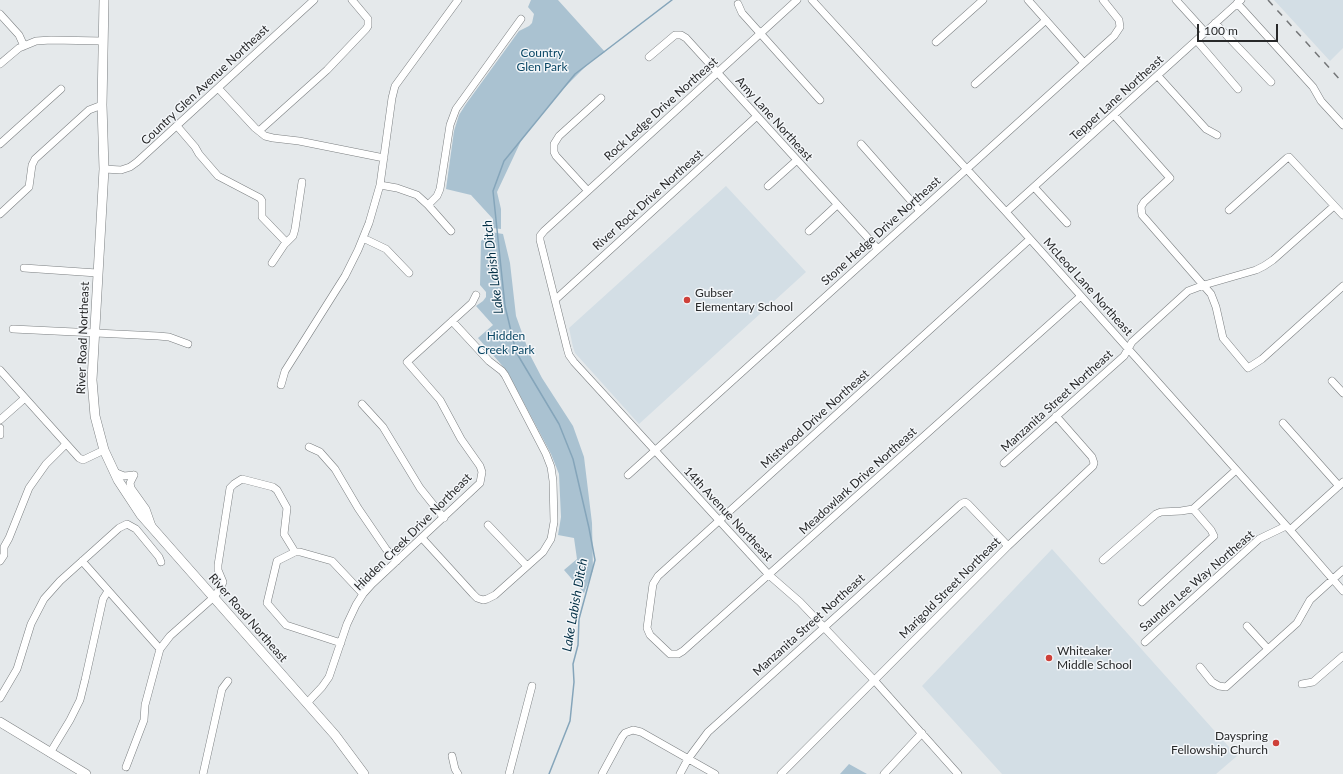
<!DOCTYPE html>
<html>
<head>
<meta charset="utf-8">
<style>
  body { margin:0 }
  #map { position:relative; width:1343px; height:774px; overflow:hidden; background:#e5e9eb; font-family:Lato,sans-serif }
  canvas { display:block }
  .scale { position:absolute; left:1197px; top:24px; width:81px; height:18px; box-sizing:border-box; border:2px solid #272829; border-top:0; padding-left:5px; font-size:12px; line-height:14px; white-space:nowrap; color:#272829; -webkit-text-stroke:3px #f3f6f9; paint-order:stroke }
</style>
</head>
<body>
<div id="map">
<canvas width="1343" height="774"></canvas>
<div class="scale">100 m</div>
</div>
<script>
const c = document.querySelector('canvas').getContext('2d');
c.lineJoin = 'round';
function fillPath(path, color) { c.fillStyle = color; c.fill(path, 'evenodd'); }
const shape = rows => new Path2D(rows.map(r => 'M' + r).join(''));
function strokePath(path, color, width, dash) { c.strokeStyle = color; c.lineWidth = width; c.lineCap = dash ? 'butt' : 'round'; c.setLineDash(dash || []); c.stroke(path); }
function drawText(font, color, halo, rows, align = 'center') {
  c.font = font + ' Lato,sans-serif'; c.lineWidth = 3; c.setLineDash([]); c.textBaseline = 'middle'; c.strokeStyle = halo; c.fillStyle = color; for (const [text, x, y, turn = 0] of rows) {
    c.save(); c.translate(x, y); c.rotate((+turn || 0) * Math.PI / 180); c.textAlign = isNaN(turn) ? turn : align; if (halo) c.strokeText(text, 0, 0); c.fillText(text, 0, 0); c.restore();
  }
}
fillPath(shape([
  [1274,0,1343,0,1343,48,1330,61],
  [726,186,806,272,639,424,575,353,573,347,569,328],
  [1052,549,1237,756,1216,774,1002,774,922,686]
]), '#d3dee5');
fillPath(shape([
  [531,0,558,0,605,52,589,63,560,92,536,121,521,141,497,192,501,209,501,229,492,228,493,219,471,195,446,189,454,131,459,115,466,104,519,31,529,26,532,23,534,14,528,7],
  [491,232,503,234,510,263,516,316,530,355,542,378,573,426,584,457,592,523,593,570,584,593,564,570,577,559,574,538,558,535,561,517,559,474,551,454,507,371,478,338,493,325,476,306,483,301,486,297,486,292,480,285,481,241],
  [849,764,867,774,840,774]
]), '#aac2d1');
strokePath(shape([
  [549,774,570,721,574,682,573,664,578,645,579,619,595,560,589,528,573,459,559,424,516,352,505,306,493,191,504,161,575,74,672,0]
]), '#85a5ba', 1.5);
const minor = shape([
  [797,0,544,231,540,236,540,240,567,348,569,355,574,362,769,575,800,602,874,680,958,774],
  [812,0,1006,212,1290,530,1343,591],
  [1028,0,1084,63],
  [1176,0,1205,32],
  [1237,3,1313,87,1321,101,1343,125],
  [738,4,742,13,820,100],
  [0,14,19,35,24,46],
  [1215,23,1271,82],
  [1197,41,1238,89],
  [936,42,983,0],
  [649,57,675,35,681,35,686,38,878,249],
  [0,64,19,48,36,41,51,40,103,41],
  [1158,76,1206,129,1217,135],
  [975,84,1046,20],
  [218,88,255,128,265,136,273,138,299,141,384,158],
  [1114,115,1170,178,1144,202,1141,207,1142,215,1211,294,1216,307,1223,338,1248,368,1262,359,1343,286],
  [177,126,195,147,199,154,218,176,260,198,262,201,262,217,286,242,272,263],
  [259,131,327,70,366,29,368,26,368,19,352,0],
  [0,144,61,89],
  [861,144,920,211],
  [104,169,121,170,130,167,137,162,314,0],
  [380,185,397,188,417,195,428,205,451,231],
  [768,186,797,160],
  [1034,187,1067,223],
  [588,191,556,156,554,152,554,144,559,136,601,98],
  [428,205,437,196,440,189,450,125,456,109,521,19],
  [1229,210,1287,158,1289,157,1343,215],
  [1006,212,1241,0],
  [0,214,29,187,32,165,35,159,89,110,102,105],
  [809,231,837,205],
  [363,238,386,249,409,273],
  [1030,239,658,576,653,584,647,628,650,635,670,654,678,654,683,651,1081,296],
  [286,243,293,236,295,229,302,182],
  [24,268,97,273],
  [555,300,757,116],
  [13,329,158,336,169,337,188,344],
  [0,370,79,458,83,460,104,450],
  [1332,381,1343,393],
  [281,385,285,371,345,276,358,250,369,223,380,185,392,98,395,86,458,0],
  [362,404,383,427,420,488,444,518],
  [0,420,25,398],
  [1283,423,1339,486],
  [0,428,0,435],
  [309,447,320,452,335,469,358,508,386,549,397,561],
  [1004,463,1124,356,1132,342,1188,291,1204,285,1256,270,1264,266,1273,260,1334,206],
  [114,472,124,476,134,475],
  [134,475,130,483,131,488,146,509,152,526],
  [628,475,1114,36,1120,27,1119,20,1103,0],
  [488,525,527,566],
  [1290,530,1343,482],
  [422,538,473,594,477,598,483,600,487,599,495,595,543,552,551,539,554,522,553,481,551,467,546,454,505,375,502,371,489,361,452,321],
  [1103,560,1156,514,1161,512,1181,511,1193,509,1236,470],
  [0,561,4,555,4,547,9,538,29,488,46,464,66,444],
  [82,561,160,649],
  [1142,602,1214,536,1211,530,1193,509],
  [1247,626,1268,649],
  [1145,642,1259,539,1286,526],
  [341,643,286,625,267,603,277,561,295,552,300,552,332,561,363,594],
  [1200,667,1212,682,1219,686,1226,687,1297,623,1310,600,1343,570],
  [1302,684,1313,682,1343,656],
  [0,698,17,669,31,624,44,599,60,581,119,528,127,524,136,529,159,557,161,562],
  [307,703,322,687,329,677,347,624,356,605,363,594,372,584,480,483,482,472,480,466,461,439,440,400,407,362,472,303,476,295],
  [50,753,70,720,80,700,85,680,103,599,108,591],
  [452,756,455,769,458,774],
  [126,767,144,720,145,705,160,649,170,636,214,597,221,587,223,582,218,570,218,565,230,488,234,484,242,479,273,487,277,490,287,508,284,534,295,552],
  [203,774,222,689,228,681],
  [509,774,532,686],
  [602,774,622,737,625,733,633,730,641,732,715,774],
  [680,774,688,759,708,732,961,504,965,502,968,504,1008,546],
  [781,774,1008,546,1093,466,1094,463,1092,457,1056,416],
  [884,774,922,733]
]);
const major = shape([
  [104,0,102,105,104,169,92,380,95,416,104,450,118,480,141,515,335,735,364,774],
  [0,722,86,774]
]);
strokePath(minor, '#7b7f81', 8);
strokePath(major, '#7b7f81', 10);
strokePath(minor, '#fff', 7);
strokePath(major, '#fff', 9);
strokePath(shape([
  [1268,0,1343,83]
]), '#747678', 1.5, [7, 7]);
for (const [x, y, r, color] of [
  [687,300,4,"#ce4039"],
  [1049,658,4,"#ce4039"],
  [1276,743,4,"#ce4039"]
]) { const dot = new Path2D(); dot.arc(x, y, r, 0, 2 * Math.PI); c.fillStyle = color; c.fill(dot); strokePath(dot, '#f3f6f9', 1.5); }
drawText('12px', '#0a4765', '#f3f6f9', [
  ["Country",542,53],
  ["Glen Park",542,67],
  ["Hidden",506,336],
  ["Creek Park",506,350]
]);
drawText('12px', '#272829', '#f3f6f9', [
  ["Country Glen Avenue Northeast",205,85,-43],
  ["Tepper Lane Northeast",1117,98,-42],
  ["Rock Ledge Drive Northeast",661,109,-42],
  ["Amy Lane Northeast",774,119,48],
  ["River Rock Drive Northeast",648,200,-42],
  ["Stone Hedge Drive Northeast",881,231,-42],
  ["McLeod Lane Northeast",1088,287,48],
  ["River Road Northeast",83,338,-88],
  ["Manzanita Street Northeast",1057,401,-42],
  ["Mistwood Drive Northeast",815,419,-42],
  ["Meadowlark Drive Northeast",858,481,-42],
  ["14th Avenue Northeast",728,514,47],
  ["Hidden Creek Drive Northeast",413,532,-45],
  ["Saundra Lee Way Northeast",1197,581,-41],
  ["Marigold Street Northeast",950,588,-45],
  ["River Road Northeast",248,618,49],
  ["Manzanita Street Northeast",809,625,-42]
]);
drawText('12px', '#272829', '#f3f6f9', [
  ["Gubser",695,293],
  ["Elementary School",695,307],
  ["Whiteaker",1057,651],
  ["Middle School",1057,665],
  ["Dayspring",1268,736,"right"],
  ["Fellowship Church",1268,750,"right"]
], 'left');
drawText('italic 13px', '#022f45', '#f3f6f9', [
  ["Lake Labish Ditch",493,267,-97],
  ["Lake Labish Ditch",575,605,-80]
]);
</script>
</body>
</html>
